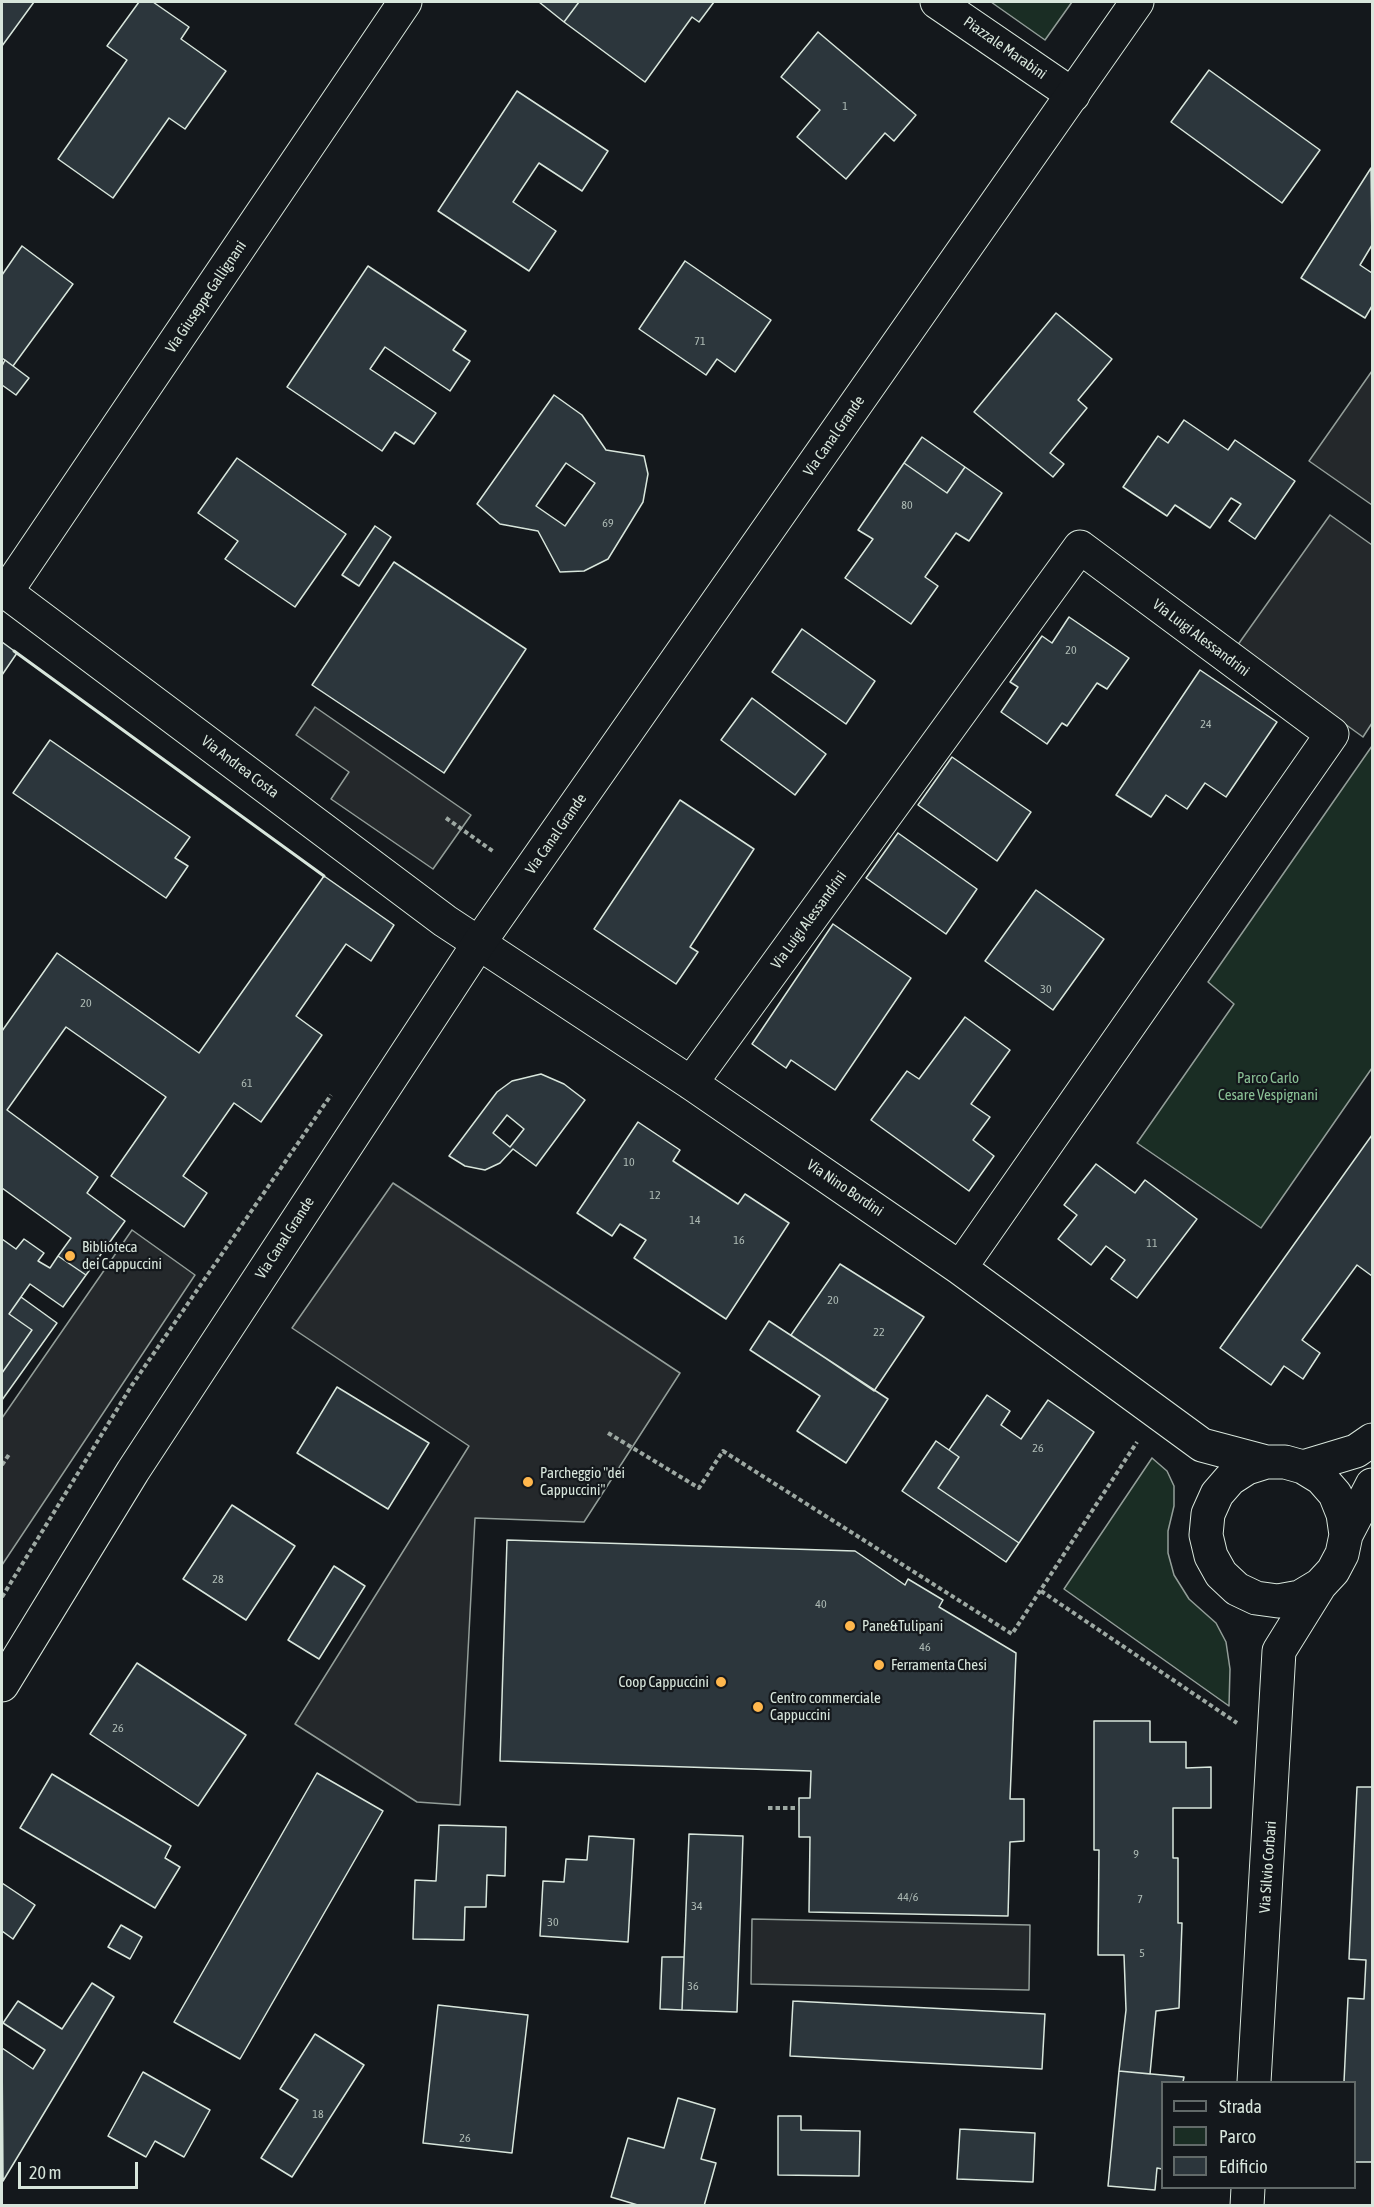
<!DOCTYPE html>
<html>
<head>
<meta charset="utf-8">
<style>
  body { margin:0 }
  #map { position:relative; width:1374px; height:2207px; overflow:hidden; background:#14181c; font-family:"Asap Condensed",sans-serif }
  canvas { display:block }
  .frame { position:absolute; inset:0; border:3px solid #d8e6dc; pointer-events:none }
  .legend { position:absolute; left:1161px; top:2081px; width:195px; height:108px; box-sizing:border-box; background:#14181c; border:2px solid #626a69; margin:0; padding:8px 10px; list-style:none; font-size:18px; color:#d8e6dc }
  .legend li { display:flex; align-items:center; gap:12px; height:30px }
  .legend b { width:30px; border:2px solid #626a69 }
  .scale { position:absolute; left:18px; top:2162px; width:120px; height:27px; box-sizing:border-box; border:3px solid #d8e6dc; border-top:0; padding-left:8px; font-size:18px; line-height:21px; white-space:nowrap; color:#d8e6dc; -webkit-text-stroke:4px #14181c; paint-order:stroke }
</style>
</head>
<body>
<div id="map">
<canvas width="1374" height="2207"></canvas>
<div class="frame"></div>
<ul class="legend">
<li><b style="height:8px;background:#14181c"></b>Strada</li>
<li><b style="height:16px;background:#1a2d24"></b>Parco</li>
<li><b style="height:16px;background:#2c363c"></b>Edificio</li>
</ul>
<div class="scale">20 m</div>
</div>
<script>
const c = document.querySelector('canvas').getContext('2d');
c.lineJoin = 'round';
function fillPath(path, color) { c.fillStyle = color; c.fill(path, 'evenodd'); }
const shape = rows => new Path2D(rows.map(r => 'M' + r).join(''));
function strokePath(path, color, width, dash) { c.strokeStyle = color; c.lineWidth = width; c.lineCap = dash ? 'butt' : 'round'; c.setLineDash(dash || []); c.stroke(path); }
function drawText(font, color, halo, rows, align = 'center') {
  c.font = font + ' "Asap Condensed",sans-serif'; c.lineWidth = 4.5; c.setLineDash([]); c.textBaseline = 'middle'; c.strokeStyle = halo; c.fillStyle = color; for (const [text, x, y, turn = 0] of rows) {
    c.save(); c.translate(x, y); c.rotate((+turn || 0) * Math.PI / 180); c.textAlign = isNaN(turn) ? turn : align; if (halo) c.strokeText(text, 0, 0); c.fillText(text, 0, 0); c.restore();
  }
}
const green = shape([
  [991,2,1072,2,1045,40,991,2],
  [1372,746,1372,1068,1261,1228,1137,1143,1234,1004,1208,982,1372,746],
  [1152,1458,1167,1471,1174,1486,1174,1506,1168,1531,1168,1553,1174,1575,1189,1599,1216,1623,1226,1642,1230,1669,1229,1706,1064,1589,1152,1458]
]);
fillPath(green, '#1a2d24');
strokePath(green, '#939e99', 1.5);
const parking = shape([
  [1372,371,1372,505,1309,461,1372,371],
  [1330,515,1372,545,1372,723,1363,737,1237,646,1330,515],
  [315,707,471,815,433,869,331,799,349,772,296,735,315,707],
  [393,1183,680,1373,584,1522,475,1518,460,1805,417,1802,295,1724,469,1446,292,1328,393,1183],
  [132,1230,195,1275,2,1565,2,1418,132,1230],
  [752,1919,1030,1925,1029,1990,751,1984,752,1919]
]);
fillPath(parking, '#24282b');
strokePath(parking, '#939e99', 1.5);
const building = shape([
  [2,2,34,2,2,46,2,2],
  [139,2,153,2,189,27,181,39,226,71,185,129,169,118,113,198,58,159,127,60,107,46,139,2],
  [539,2,579,2,564,22,539,2],
  [579,2,714,2,699,22,692,17,645,82,564,22,579,2],
  [818,32,916,115,894,141,885,133,846,179,797,137,820,110,781,77,818,32],
  [1209,70,1320,150,1282,203,1171,122,1209,70],
  [517,91,608,151,582,191,539,163,513,202,556,231,529,271,438,211,517,91],
  [1371,168,1372,245,1360,265,1372,273,1372,306,1365,318,1301,278,1371,168],
  [22,246,73,284,13,366,2,358,2,275,22,246],
  [685,261,771,320,735,372,717,359,706,375,639,329,685,261],
  [368,266,466,331,453,350,470,361,450,391,385,347,370,369,436,413,414,444,395,432,382,451,287,387,368,266],
  [1056,313,1112,359,1078,400,1087,408,1050,453,1064,464,1053,477,974,412,1056,313],
  [5,360,29,378,16,395,2,385,2,366,5,360],
  [554,395,582,415,606,450,644,456,648,474,643,502,608,559,584,571,560,572,538,531,500,524,477,504,554,395],
  [566,463,595,483,565,526,536,506,566,463],
  [1184,420,1228,450,1235,440,1295,481,1255,539,1229,521,1241,504,1231,498,1210,528,1175,505,1167,516,1123,487,1158,436,1168,443,1184,420],
  [922,437,965,467,947,493,904,463,922,437],
  [237,458,346,534,295,607,225,559,238,541,198,513,237,458],
  [904,463,947,493,965,467,1002,493,969,541,956,533,925,577,938,586,911,624,845,578,873,539,858,530,904,463],
  [375,526,391,537,359,586,342,575,375,526],
  [394,562,526,649,444,773,312,685,394,562],
  [1069,617,1129,658,1107,689,1097,683,1067,726,1062,723,1047,744,1001,712,1018,687,1010,682,1042,636,1052,643,1069,617],
  [802,629,875,681,846,724,772,672,802,629],
  [2,642,17,653,2,675,2,642],
  [1200,670,1277,722,1226,797,1205,783,1187,809,1166,795,1151,817,1116,795,1200,670],
  [752,698,826,754,795,795,721,740,752,698],
  [50,740,190,837,175,858,188,866,166,898,13,793,50,740],
  [952,757,1031,812,997,861,918,805,952,757],
  [680,800,754,849,690,947,698,952,676,984,594,929,680,800],
  [898,833,977,889,946,934,866,878,898,833],
  [324,876,394,925,371,961,346,944,296,1016,322,1035,261,1122,234,1103,183,1176,207,1193,184,1227,111,1176,166,1097,66,1027,7,1110,98,1177,87,1193,125,1221,86,1275,58,1256,71,1238,2,1188,2,1031,57,953,199,1053,324,876],
  [1036,890,1104,939,1053,1010,985,961,1036,890],
  [833,924,911,978,835,1090,791,1060,786,1068,752,1044,833,924],
  [965,1017,1010,1050,971,1104,990,1117,973,1140,994,1156,969,1191,871,1120,907,1071,919,1079,965,1017],
  [541,1074,564,1084,585,1100,536,1166,513,1149,500,1163,485,1170,465,1166,449,1156,497,1092,512,1081,541,1074],
  [507,1115,524,1129,510,1147,493,1133,507,1115],
  [638,1122,680,1150,673,1161,738,1204,745,1194,789,1223,726,1319,634,1258,646,1240,620,1224,612,1236,577,1213,638,1122],
  [1372,1135,1372,1276,1357,1265,1302,1340,1320,1353,1303,1379,1284,1366,1271,1385,1220,1348,1372,1135],
  [1096,1164,1135,1193,1145,1180,1197,1219,1137,1298,1111,1279,1125,1260,1106,1246,1091,1265,1058,1239,1077,1215,1064,1205,1096,1164],
  [2,1239,16,1249,24,1239,44,1253,38,1261,50,1268,58,1256,86,1275,63,1307,30,1284,9,1314,32,1330,2,1373,2,1239],
  [840,1264,924,1317,874,1391,791,1335,840,1264],
  [21,1297,57,1323,2,1400,2,1373,32,1330,9,1314,21,1297],
  [769,1321,888,1399,846,1463,797,1431,820,1396,750,1350,769,1321],
  [337,1387,429,1443,388,1509,297,1453,337,1387],
  [987,1395,1010,1411,1001,1425,1021,1439,1048,1400,1094,1432,1019,1543,938,1488,959,1457,949,1450,987,1395],
  [936,1441,959,1457,938,1488,1019,1543,1006,1562,902,1491,936,1441],
  [232,1505,295,1546,246,1620,183,1579,232,1505],
  [507,1540,855,1551,905,1585,908,1579,943,1600,939,1607,1016,1653,1010,1799,1024,1799,1024,1841,1010,1842,1008,1916,809,1912,810,1837,799,1837,799,1798,810,1798,811,1771,500,1761,507,1540],
  [334,1566,365,1586,319,1659,288,1640,334,1566],
  [137,1663,246,1735,198,1806,90,1734,137,1663],
  [1094,1721,1150,1721,1150,1742,1186,1742,1186,1768,1211,1767,1211,1808,1173,1808,1173,1858,1178,1858,1178,1923,1182,1923,1179,2008,1156,2011,1150,2074,1119,2071,1126,2010,1124,1955,1098,1955,1099,1850,1094,1850,1094,1721],
  [317,1773,383,1811,240,2059,174,2022,317,1773],
  [52,1774,171,1846,165,1858,180,1867,155,1908,20,1828,52,1774],
  [1357,1787,1372,1787,1372,2162,1354,2162,1354,2082,1344,2082,1348,1998,1364,1999,1366,1960,1349,1959,1357,1787],
  [439,1825,506,1827,505,1876,487,1875,486,1907,465,1907,464,1940,413,1939,415,1880,436,1881,439,1825],
  [689,1834,743,1836,737,2012,682,2010,689,1834],
  [589,1836,634,1839,628,1942,540,1936,543,1881,564,1882,566,1859,587,1860,589,1836],
  [2,1883,35,1905,13,1939,2,1931,2,1883],
  [121,1925,142,1937,130,1959,108,1947,121,1925],
  [662,1957,684,1957,682,2010,660,2009,662,1957],
  [92,1983,114,1997,3,2181,2,2048,33,2069,45,2050,3,2023,18,2001,62,2029,92,1983],
  [793,2001,1045,2014,1042,2069,790,2056,793,2001],
  [438,2005,528,2015,512,2153,423,2143,438,2005],
  [315,2034,364,2065,292,2177,261,2158,298,2100,280,2089,315,2034],
  [1119,2071,1184,2077,1183,2082,1162,2082,1162,2169,1157,2168,1155,2190,1108,2186,1119,2071],
  [143,2072,210,2110,184,2157,155,2141,146,2157,108,2136,143,2072],
  [678,2098,715,2109,701,2159,716,2163,704,2206,641,2206,611,2197,628,2138,664,2148,678,2098],
  [778,2116,801,2116,801,2130,860,2131,859,2176,778,2175,778,2116],
  [960,2129,1035,2133,1033,2182,957,2179,960,2129]
]);
fillPath(building, '#2c363c');
strokePath(building, '#d8e6dc', 1.5);
const minor = shape([
  [937,2,1073,95],
  [2,589,445,921,691,1083,960,1268,1202,1445,1266,1462],
  [6,592,405,2],
  [691,1083,1080,547,1332,734,960,1268],
  [1303,1467,1356,1451,1372,1440],
  [1346,1535,1372,1485],
  [1254,2082,1279,1651,1320,1585,1333,1571,1342,1554,1346,1535,1343,1514,1335,1494,1321,1478,1303,1467,1285,1462,1266,1462,1247,1468,1230,1479,1217,1494,1208,1514,1206,1535,1211,1556,1221,1574,1237,1589,1256,1598,1278,1601,1300,1597,1320,1585],
  [1247,2206,1248,2188]
]);
const primary = shape([
  [2,1685,133,1471,479,943,1137,2]
]);
strokePath(minor, '#d8e6dc', 35);
strokePath(primary, '#d8e6dc', 35);
strokePath(shape([
  [446,818,494,852],
  [608,1433,699,1488,723,1451,1012,1634,1137,1442],
  [2,1465,10,1453],
  [1041,1591,1237,1723],
  [2,1597,132,1385,331,1095],
  [768,1808,799,1808]
]), '#9da8a2', 4, [4.5, 3]);
strokePath(minor, '#14181c', 33);
strokePath(primary, '#14181c', 33);
strokePath(shape([
  [14,651,324,876]
]), '#d8e6dc', 3);
for (const [x, y, r, color] of [
  [70,1256,6,"#ffb74d"],
  [528,1482,6,"#ffb74d"],
  [850,1626,6,"#ffb74d"],
  [879,1665,6,"#ffb74d"],
  [721,1682,6,"#ffb74d"],
  [758,1707,6,"#ffb74d"]
]) { const dot = new Path2D(); dot.arc(x, y, r, 0, 2 * Math.PI); c.fillStyle = color; c.fill(dot); strokePath(dot, '#14181c', 2); }
drawText('12px', '#adbab4', null, [
  ["1",845,106],
  ["71",700,341],
  ["80",907,505],
  ["69",608,523],
  ["20",1071,650],
  ["24",1206,724],
  ["30",1046,989],
  ["20",86,1003],
  ["61",247,1083],
  ["10",629,1162],
  ["12",655,1195],
  ["14",695,1220],
  ["16",739,1240],
  ["11",1152,1243],
  ["20",833,1300],
  ["22",879,1332],
  ["26",1038,1448],
  ["28",218,1579],
  ["40",821,1604],
  ["46",925,1647],
  ["26",118,1728],
  ["9",1136,1854],
  ["44/6",908,1897],
  ["7",1140,1899],
  ["34",697,1906],
  ["30",553,1922],
  ["5",1142,1953],
  ["36",693,1986],
  ["18",318,2114],
  ["26",465,2138]
]);
drawText('15px', '#d8e6dc', '#14181c', [
  ["Piazzale Marabini",1005,48,35],
  ["Via Giuseppe Gallignani",206,297,-56],
  ["Via Canal Grande",834,436,-55],
  ["Via Luigi Alessandrini",1201,638,37],
  ["Via Andrea Costa",240,767,37],
  ["Via Canal Grande",556,834,-55],
  ["Via Luigi Alessandrini",809,920,-54],
  ["Via Nino Bordini",845,1188,34],
  ["Via Canal Grande",285,1238,-57],
  ["Via Silvio Corbari",1268,1867,-86]
]);
drawText('15px', '#8ac095', '#14181c', [
  ["Parco Carlo",1268,1078],
  ["Cesare Vespignani",1268,1095]
]);
drawText('15px', '#d8e6dc', '#14181c', [
  ["Biblioteca",82,1247],
  ["dei Cappuccini",82,1264],
  ["Parcheggio \"dei",540,1473],
  ["Cappuccini\"",540,1490],
  ["Pane&Tulipani",862,1626],
  ["Ferramenta Chesi",891,1665],
  ["Coop Cappuccini",709,1682,"right"],
  ["Centro commerciale",770,1698],
  ["Cappuccini",770,1715]
], 'left');
</script>
</body>
</html>
